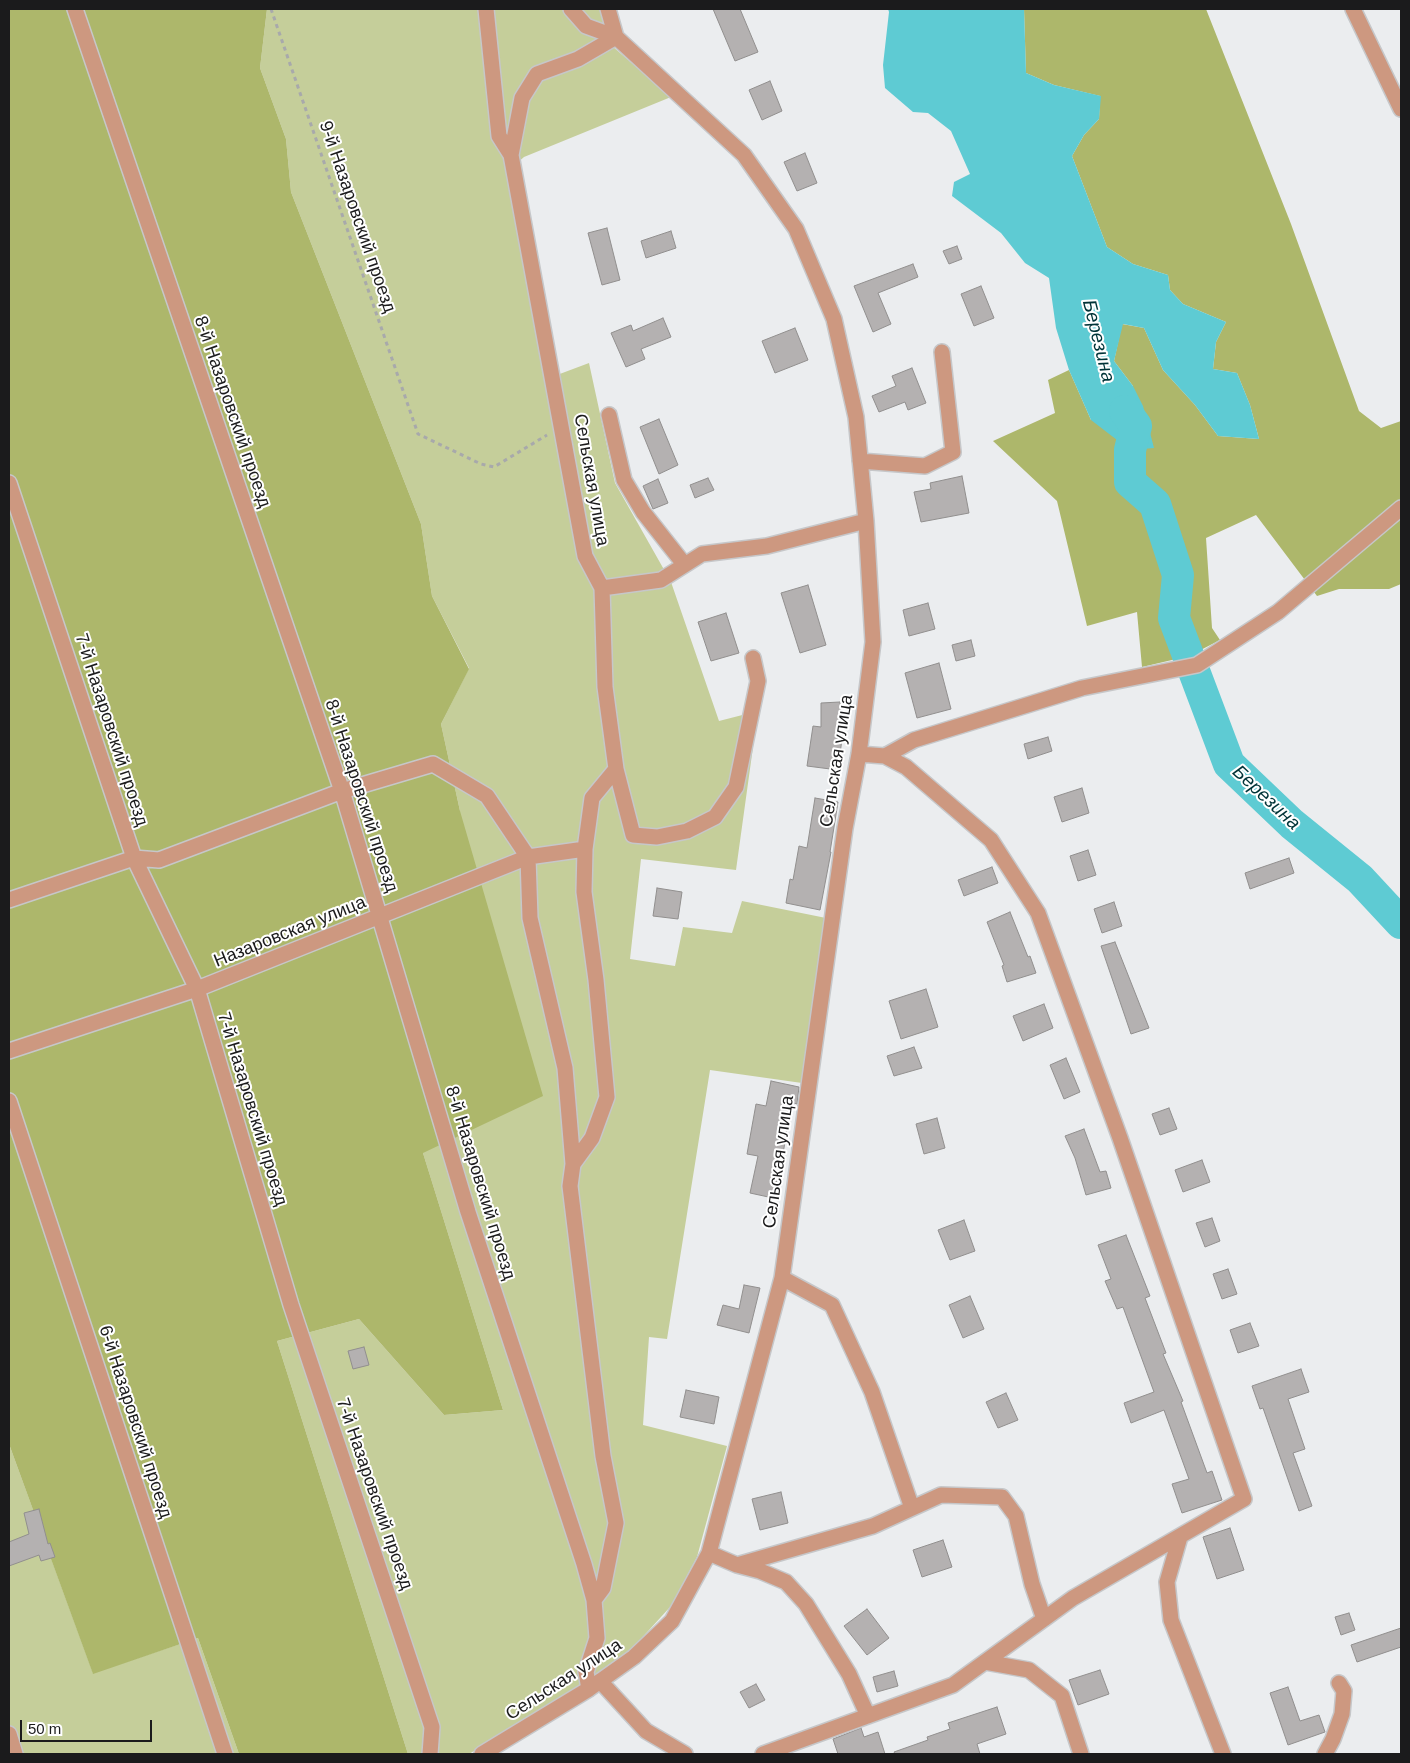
<!DOCTYPE html>
<html>
<head>
<meta charset="utf-8">
<style>
  body { margin:0 }
  #map { position:relative; width:1410px; height:1763px; overflow:hidden; background:#ebedef; font-family:Helvetica,sans-serif }
  canvas { display:block }
  .frame { position:absolute; inset:0; border:10px solid #1b1b1c; pointer-events:none }
  .scale { position:absolute; left:20px; top:1720px; width:132px; height:22px; box-sizing:border-box; border:2px solid #1b1b1c; border-top:0; padding-left:6px; font-size:15px; line-height:18px; white-space:nowrap; color:#1b1b1c; -webkit-text-stroke:4px #fff; paint-order:stroke }
</style>
</head>
<body>
<div id="map">
<canvas width="1410" height="1763"></canvas>
<div class="frame"></div>
<div class="scale">50 m</div>
</div>
<script>
const c = document.querySelector('canvas').getContext('2d');
c.lineJoin = 'round';
function fillPath(path, color) { c.fillStyle = color; c.fill(path, 'evenodd'); }
const shape = rows => new Path2D(rows.map(r => 'M' + r).join(''));
function strokePath(path, color, width, dash) { c.strokeStyle = color; c.lineWidth = width; c.lineCap = dash ? 'butt' : 'round'; c.setLineDash(dash || []); c.stroke(path); }
function drawText(font, color, halo, rows, align = 'center') {
  c.font = font + ' Helvetica,sans-serif'; c.lineWidth = 4; c.setLineDash([]); c.textBaseline = 'middle'; c.strokeStyle = halo; c.fillStyle = color; for (const [text, x, y, turn = 0] of rows) {
    c.save(); c.translate(x, y); c.rotate((+turn || 0) * Math.PI / 180); c.textAlign = isNaN(turn) ? turn : align; if (halo) c.strokeText(text, 0, 0); c.fillText(text, 0, 0); c.restore();
  }
}
fillPath(shape([
  [267,9,600,9,612,46,671,97,524,157,507,172,549,378,589,363,615,483,671,582,719,721,758,711,736,870,641,859,630,959,675,966,683,927,732,933,742,901,826,918,802,1083,710,1070,667,1339,649,1337,643,1425,727,1446,697,1557,671,1606,629,1652,599,1673,469,1754,408,1754,277,1341,359,1319,444,1415,503,1410,423,1153,460,811,441,724,469,668,432,596,421,524,291,192,286,139,260,68],
  [9,1444,93,1673,198,1638,239,1754,9,1754]
]), '#c5ce9a');
fillPath(shape([
  [9,9,267,9,260,68,286,139,291,192,421,524,432,596,469,669,441,724,460,811,543,1096,423,1153,503,1410,444,1415,359,1319,277,1341,408,1754,239,1754,198,1638,93,1674,9,1444],
  [1024,9,1206,9,1291,224,1359,411,1381,428,1401,421,1401,584,1389,589,1339,589,1317,596,1256,515,1206,538,1212,628,1220,640,1189,656,1142,667,1137,612,1087,626,1057,501,993,441,1055,413,1048,380,1069,370,1091,420,1133,386,1114,361,1122,324,1144,328,1163,370,1195,405,1218,436,1259,439,1250,405,1237,373,1213,369,1216,342,1226,322,1183,304,1170,290,1168,275,1133,264,1107,247,1072,156,1084,135,1099,119,1100,96,1054,85,1026,73]
]), '#adb76b');
fillPath(shape([
  [888,9,1024,9,1026,73,1054,85,1101,96,1099,119,1084,135,1072,156,1107,247,1133,264,1168,275,1170,290,1183,304,1226,322,1216,342,1213,369,1237,373,1250,405,1259,439,1218,436,1195,405,1163,370,1144,328,1123,324,1114,361,1133,386,1143,406,1154,448,1130,450,1091,420,1069,370,1056,328,1049,278,1025,263,1001,233,952,196,954,182,970,174,951,131,928,113,913,112,885,88,883,65,889,12]
]), '#5ecbd3');
strokePath(shape([
  [1125,411,1136,426,1130,450,1130,482,1155,504,1178,575,1174,618,1229,764,1292,824,1360,879,1401,923]
]), '#5ecbd3', 32);
const building = shape([
  [713,9,740,9,758,52,735,61,713,9],
  [770,81,782,111,762,120,749,90,770,81],
  [805,153,817,183,797,191,784,162,805,153],
  [607,228,620,280,602,285,588,233,607,228],
  [671,231,676,248,646,258,641,241,671,231],
  [957,246,962,259,949,264,943,251,957,246],
  [913,264,918,277,878,293,891,324,873,332,854,286,913,264],
  [981,286,994,318,974,326,961,294,981,286],
  [663,318,671,337,641,349,645,359,626,367,611,333,631,325,633,331,663,318],
  [795,328,808,360,775,373,762,341,795,328],
  [912,368,926,403,908,410,905,402,879,412,872,396,896,386,892,376,912,368],
  [659,419,678,465,659,474,640,427,659,419],
  [962,476,969,513,921,522,914,492,931,489,930,483,962,476],
  [708,478,714,490,695,498,690,485,708,478],
  [658,479,668,503,653,509,643,486,658,479],
  [808,585,826,645,800,653,781,593,808,585],
  [928,603,935,629,909,636,903,610,928,603],
  [726,613,739,653,711,661,698,622,726,613],
  [971,640,975,656,956,661,952,645,971,640],
  [939,663,951,709,917,718,905,673,939,663],
  [840,702,841,730,843,731,838,770,807,766,813,726,821,727,821,703,840,702],
  [1048,737,1052,751,1028,759,1024,744,1048,737],
  [1082,788,1089,813,1062,822,1054,797,1082,788],
  [815,798,838,802,830,852,831,852,820,910,786,903,790,879,793,880,799,846,807,848,815,798],
  [1088,850,1096,875,1078,881,1070,856,1088,850],
  [1289,858,1294,873,1250,889,1245,873,1289,858],
  [992,867,998,883,964,896,958,880,992,867],
  [657,888,682,892,678,919,653,916,657,888],
  [1114,902,1122,926,1102,933,1094,909,1114,902],
  [1010,912,1028,957,1030,956,1036,973,1007,982,1002,966,1004,965,987,922,1010,912],
  [1115,942,1149,1028,1131,1034,1101,946,1115,942],
  [926,989,938,1027,901,1039,889,1001,926,989],
  [1044,1004,1053,1028,1023,1041,1013,1016,1044,1004],
  [914,1047,922,1068,894,1076,887,1056,914,1047],
  [1066,1058,1080,1092,1064,1099,1050,1065,1066,1058],
  [771,1081,799,1087,797,1104,791,1102,784,1148,773,1198,750,1193,758,1156,747,1154,756,1104,766,1106,771,1081],
  [1169,1108,1177,1129,1160,1135,1152,1114,1169,1108],
  [937,1118,945,1148,924,1154,916,1124,937,1118],
  [1084,1129,1100,1172,1106,1171,1111,1188,1086,1195,1075,1158,1065,1136,1084,1129],
  [1202,1160,1210,1182,1183,1192,1175,1170,1202,1160],
  [1212,1218,1220,1241,1205,1247,1196,1223,1212,1218],
  [964,1220,975,1251,950,1260,938,1230,964,1220],
  [1126,1235,1150,1296,1145,1298,1166,1353,1163,1354,1183,1401,1181,1402,1207,1473,1212,1471,1222,1500,1182,1513,1172,1484,1189,1479,1164,1410,1131,1423,1124,1403,1154,1392,1123,1307,1117,1309,1105,1281,1111,1279,1098,1245,1126,1235],
  [1228,1269,1237,1294,1222,1299,1213,1274,1228,1269],
  [744,1285,760,1288,749,1333,717,1325,723,1305,739,1309,744,1285],
  [970,1296,984,1329,963,1338,949,1305,970,1296],
  [1250,1323,1259,1346,1238,1353,1230,1330,1250,1323],
  [364,1347,369,1365,353,1369,348,1351,364,1347],
  [1301,1369,1309,1392,1288,1399,1305,1449,1293,1453,1312,1506,1299,1511,1263,1408,1260,1409,1252,1386,1301,1369],
  [686,1390,719,1397,714,1424,680,1417,686,1390],
  [1006,1393,1018,1420,998,1428,986,1402,1006,1393],
  [781,1492,788,1523,760,1530,752,1499,781,1492],
  [39,1509,48,1544,50,1543,55,1557,41,1561,39,1555,9,1566,9,1542,29,1534,24,1513,39,1509],
  [1230,1528,1244,1570,1217,1579,1203,1537,1230,1528],
  [943,1540,952,1567,922,1577,913,1550,943,1540],
  [867,1609,889,1638,867,1655,844,1626,867,1609],
  [1349,1613,1355,1630,1341,1635,1335,1617,1349,1613],
  [1401,1628,1401,1647,1357,1662,1351,1645,1401,1628],
  [1100,1670,1109,1694,1078,1705,1069,1680,1100,1670],
  [894,1671,898,1686,877,1692,873,1677,894,1671],
  [756,1684,765,1700,749,1708,740,1692,756,1684],
  [1288,1687,1300,1721,1319,1715,1325,1732,1288,1745,1270,1693,1288,1687],
  [997,1707,1006,1734,977,1744,980,1754,895,1754,894,1752,928,1740,927,1737,950,1729,948,1723,997,1707],
  [861,1728,864,1737,878,1732,885,1754,838,1754,833,1739,861,1728]
]);
fillPath(building, '#b4b1b1');
strokePath(building, '#918f8e', 1);
const minor = shape([
  [75,9,342,791,468,1212,584,1564,594,1600],
  [486,9,499,136,511,155,585,556,602,588,661,580,702,554,767,546,866,521],
  [571,9,586,26,616,37],
  [1353,9,1401,109],
  [511,155,522,98,537,74,578,59,616,37],
  [609,415,624,480,643,512,684,564],
  [860,461,925,466,953,452,942,352],
  [9,483,134,858,197,989,291,1305,432,1727,430,1754],
  [602,588,605,687,616,769,633,835,657,837,687,831,715,817,736,787,758,681,753,658],
  [885,756,914,740,1082,688,1197,665,1278,612,1401,508],
  [9,900,134,858,159,860,342,791,433,764,487,796,528,857,530,918,565,1068,573,1164],
  [9,1051,197,989,528,857,585,849],
  [9,1101,225,1754],
  [782,1278,832,1305,872,1392,912,1508],
  [1180,1537,1167,1582,1171,1620,1223,1754],
  [709,1553,737,1565,760,1571,786,1582,806,1604,849,1674,868,1716],
  [737,1565,873,1526,941,1495,1002,1497,1016,1516,1032,1584,1044,1619],
  [985,1662,1029,1670,1062,1696,1081,1754],
  [600,1681,646,1731,685,1754],
  [589,1689,586,1672,597,1638,594,1600,603,1588,616,1523,603,1456,570,1186,573,1164,592,1138,607,1097,596,980,584,892,585,849,592,798,616,769],
  [9,1734,15,1754],
  [482,1754,589,1689,634,1657,672,1621,709,1553,782,1278,845,828,859,754,873,642,866,521,856,417,834,319,796,229,744,155,616,37,608,9],
  [763,1754,953,1685,1073,1598,1244,1499,1120,1138,1038,913,991,840,906,767,885,756,859,754],
  [1325,1754,1333,1739,1342,1714,1344,1691,1339,1683]
]);
strokePath(minor, '#c6c7c9', 18);
strokePath(shape([
  [271,9,418,434,481,464,494,467,547,435]
]), '#a8a9ab', 3, [4, 4]);
strokePath(minor, '#cd9880', 15);
drawText('18px', '#1b1b1c', '#fff', [
  ["9-й Назаровский проезд",357,217,71],
  ["8-й Назаровский проезд",232,412,71],
  ["Сельская улица",591,480,80],
  ["7-й Назаровский проезд",111,730,72],
  ["Сельская улица",837,761,-81],
  ["8-й Назаровский проезд",361,796,72],
  ["Назаровская улица",290,932,-22],
  ["7-й Назаровский проезд",252,1109,73],
  ["Сельская улица",779,1162,-82],
  ["8-й Назаровский проезд",480,1183,73],
  ["6-й Назаровский проезд",135,1422,72],
  ["7-й Назаровский проезд",374,1494,71],
  ["Сельская улица",564,1680,-33]
]);
drawText('italic 19px', '#003438', '#fff', [
  ["Березина",1098,341,76],
  ["Березина",1266,798,43]
]);
</script>
</body>
</html>
